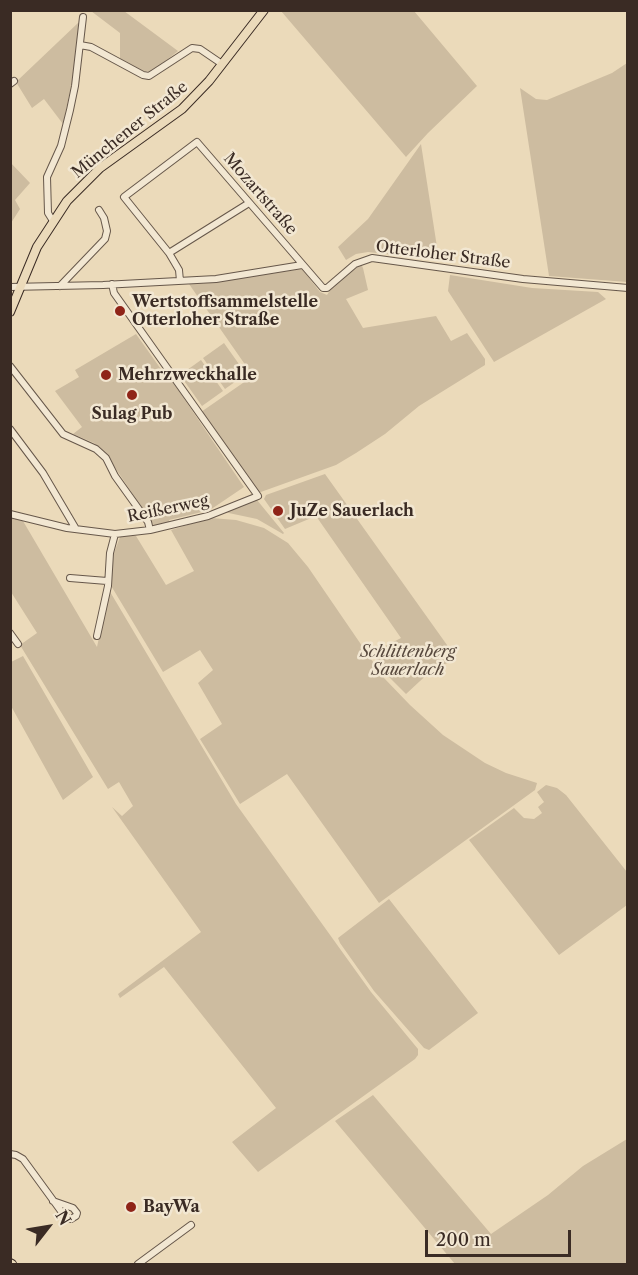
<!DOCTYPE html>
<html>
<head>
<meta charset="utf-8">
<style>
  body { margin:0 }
  #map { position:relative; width:638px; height:1275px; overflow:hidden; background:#ebdaba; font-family:"Libre Caslon Text",serif }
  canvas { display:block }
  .frame { position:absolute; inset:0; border:12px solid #3a2b24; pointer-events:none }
  .north { position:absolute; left:18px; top:1197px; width:60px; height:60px; -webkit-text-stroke:4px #f2e7d2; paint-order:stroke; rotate:59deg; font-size:16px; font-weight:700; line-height:24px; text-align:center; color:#3a2b24 }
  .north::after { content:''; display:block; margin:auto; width:21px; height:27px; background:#3a2b24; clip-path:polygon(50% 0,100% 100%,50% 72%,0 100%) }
  .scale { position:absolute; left:425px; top:1230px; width:146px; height:27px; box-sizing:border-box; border:3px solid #3a2b24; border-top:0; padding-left:8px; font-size:18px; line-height:21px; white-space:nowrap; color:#3a2b24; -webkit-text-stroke:4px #f2e7d2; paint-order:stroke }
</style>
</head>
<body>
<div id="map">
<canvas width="638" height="1275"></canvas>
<div class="frame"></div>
<div class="north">N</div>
<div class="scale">200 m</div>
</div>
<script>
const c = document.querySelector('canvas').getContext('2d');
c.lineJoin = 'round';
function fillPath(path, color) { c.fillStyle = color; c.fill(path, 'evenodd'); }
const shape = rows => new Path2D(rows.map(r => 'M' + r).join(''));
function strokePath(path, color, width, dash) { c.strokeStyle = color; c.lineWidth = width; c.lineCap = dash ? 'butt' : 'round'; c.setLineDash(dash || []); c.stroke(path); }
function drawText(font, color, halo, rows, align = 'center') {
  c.font = font + ' "Libre Caslon Text",serif'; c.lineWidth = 5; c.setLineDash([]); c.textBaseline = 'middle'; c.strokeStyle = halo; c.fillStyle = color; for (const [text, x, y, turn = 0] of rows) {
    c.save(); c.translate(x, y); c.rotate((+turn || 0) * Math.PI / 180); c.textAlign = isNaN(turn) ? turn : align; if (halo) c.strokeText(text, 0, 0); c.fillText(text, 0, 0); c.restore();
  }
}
fillPath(shape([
  [91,11,124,11,178,51,153,71,142,71,120,59,120,33],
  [281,11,414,11,477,86,428,133,406,157],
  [78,23,81,23,75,67,63,124,44,99,32,108,16,82],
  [627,63,627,282,549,276,520,88,536,99,547,100,612,73],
  [421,144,439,260,368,252,356,254,346,260,338,247,368,219],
  [10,162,30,183,15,200,20,209,11,223],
  [361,264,363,268,368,290,346,299,363,328,436,316,451,341,467,333,485,359,485,365,419,406,385,434,356,453,336,465,258,493,201,412,253,376,189,284,209,283,302,269,320,292,327,295,333,286],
  [450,275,532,288,598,292,606,299,494,362,448,291],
  [136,334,168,379,170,378,244,487,210,510,169,520,170,524,163,525,154,526,110,460,94,443,73,434,82,427,55,391,79,377,75,370],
  [224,343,246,374,225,389,203,358],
  [201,360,223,391,202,406,180,375],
  [325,474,457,659,433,669,406,694,390,678,372,653,401,638,316,516,285,529,264,499,266,495],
  [257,500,284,533,283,534,257,519,224,512],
  [10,517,23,521,97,647,109,590,236,804,371,992,418,1049,418,1055,415,1059,258,1172,232,1142,276,1108,164,967,120,998,118,994,201,932,112,807,122,816,133,806,119,782,108,789,20,645,37,633,11,592],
  [211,518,236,520,264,528,288,543,308,567,384,678,410,705,443,735,485,763,506,773,537,783,535,790,379,903,287,774,240,804,200,739,222,724,198,683,213,670,200,650,163,672,110,584,114,553,120,537,128,535,136,536,166,585,194,571,171,530],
  [23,656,93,777,63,800,11,706,11,662],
  [546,785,557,788,566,795,627,872,627,905,559,955,469,840,514,808,524,818,534,819,542,813,538,807,544,802,537,792],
  [389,899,478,1013,429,1050,424,1048,374,991,340,943,338,938],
  [373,1095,491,1234,548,1195,583,1166,627,1139,627,1264,455,1264,335,1121]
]), '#cdbca0');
const minor = shape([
  [80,45,91,47,143,75,149,76,192,48,200,49,222,64],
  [10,84,14,81],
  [53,221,48,213,47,177,61,146,70,110,75,86,83,17],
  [169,253,249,203],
  [180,281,179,270,169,253,124,197,197,142,323,288,327,288,355,264,372,258,523,279,628,288],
  [60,286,105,239,107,231,104,218,99,210],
  [10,287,103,285,216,279,302,265],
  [10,366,63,434,96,449,106,458,115,476,148,522,150,530],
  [10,429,43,473,76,529],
  [10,514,67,528,115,534,150,530,208,516,258,496,114,293,112,284],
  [70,578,107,581],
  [10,633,18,644],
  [97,636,108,586,110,553,115,534],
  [10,1154,16,1155,23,1159,66,1218,71,1219,76,1216,77,1213,73,1208,53,1201],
  [138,1264,191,1225]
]);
const major = shape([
  [10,312,37,247,67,201,100,168,182,109,209,81,264,10],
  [10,1263,12,1264]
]);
strokePath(minor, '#66574a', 8);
strokePath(major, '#3a2b24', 10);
strokePath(minor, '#f2e7d2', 6);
strokePath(major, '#ebdaba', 8);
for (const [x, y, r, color] of [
  [120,311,6,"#8f2418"],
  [106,375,6,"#8f2418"],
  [132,395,6,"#8f2418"],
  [278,511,6,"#8f2418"],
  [131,1207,6,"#8f2418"]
]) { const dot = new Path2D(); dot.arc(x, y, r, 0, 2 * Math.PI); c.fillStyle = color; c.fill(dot); strokePath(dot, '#f2e7d2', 2); }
drawText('16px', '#3a2b24', '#f2e7d2', [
  ["Münchener Straße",130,130,-39],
  ["Mozartstraße",260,194,49],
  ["Otterloher Straße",443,255,7],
  ["Reißerweg",168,509,-12]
]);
drawText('bold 16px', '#3a2b24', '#f2e7d2', [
  ["Wertstoffsammelstelle",132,302],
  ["Otterloher Straße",132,320],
  ["Mehrzweckhalle",118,375],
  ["Sulag Pub",132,414,"center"],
  ["JuZe Sauerlach",290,511],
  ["BayWa",143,1207]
], 'left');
drawText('italic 16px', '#57483d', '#f2e7d2', [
  ["Schlittenberg",408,652],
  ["Sauerlach",408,670]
]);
</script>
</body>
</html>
